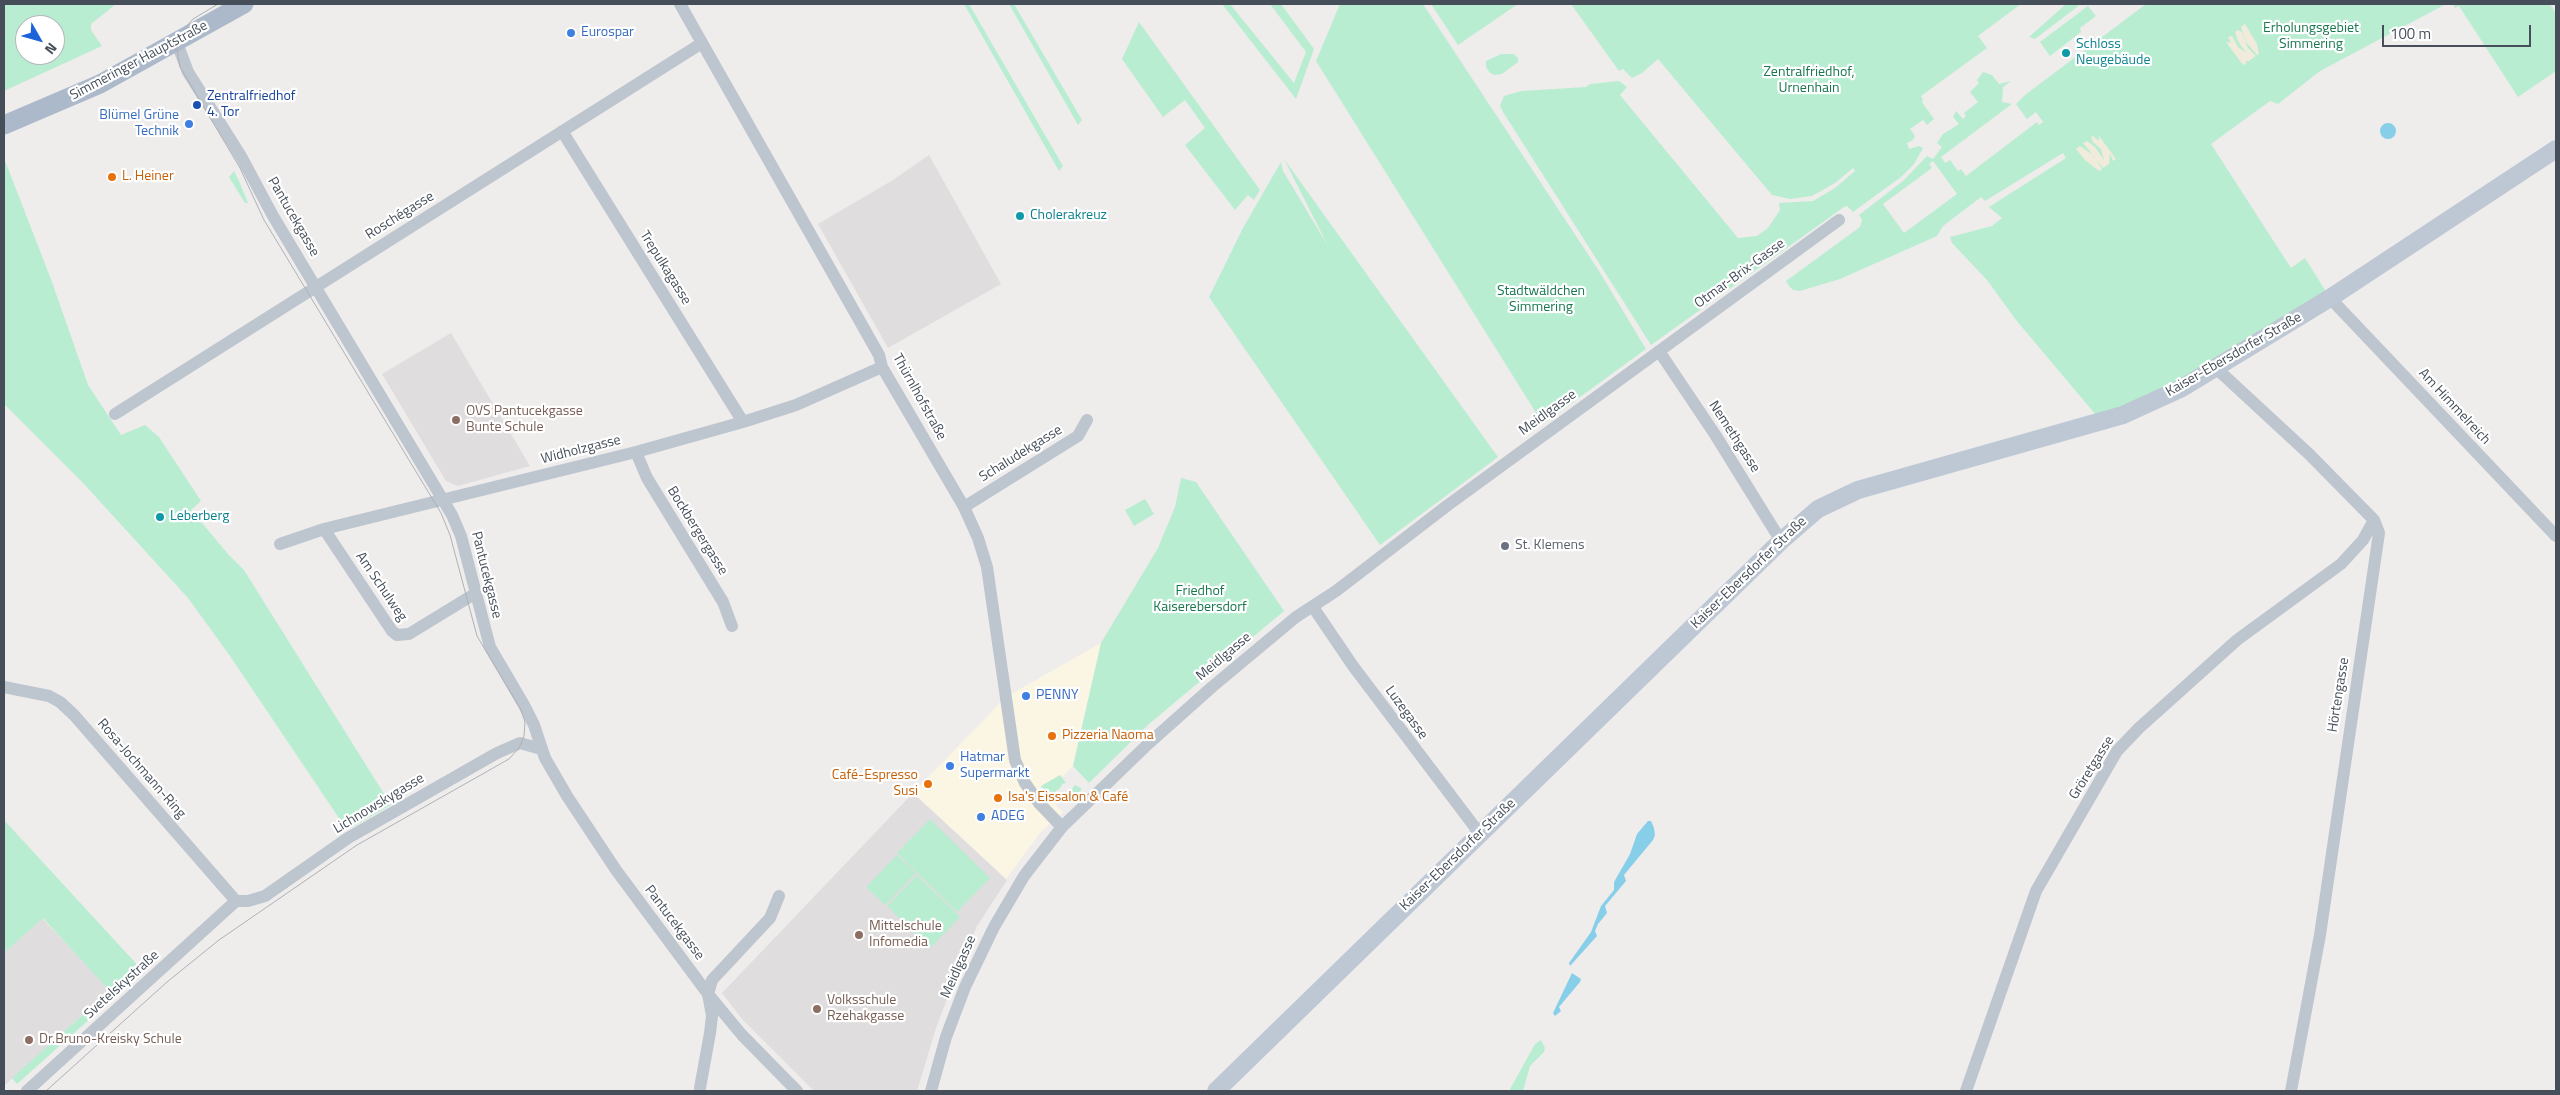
<!DOCTYPE html>
<html>
<head>
<meta charset="utf-8">
<style>
  body { margin:0 }
  #map { position:relative; width:2560px; height:1095px; overflow:hidden; background:#efecec; font-family:"Titillium Web",sans-serif }
  canvas { display:block }
  .frame { position:absolute; inset:0; border:5px solid #454e59; pointer-events:none }
  .north { position:absolute; left:15px; top:15px; width:50px; height:50px; box-sizing:border-box; background:#fff; border:1px solid #b5b8bd; border-radius:50%; rotate:128deg; font-size:14px; font-weight:700; line-height:20px; text-align:center; color:#454e59 }
  .north::after { content:''; display:block; margin:auto; width:18px; height:22px; background:#1c62d8; clip-path:polygon(50% 0,100% 100%,50% 72%,0 100%) }
  .scale { position:absolute; left:2382px; top:25px; width:149px; height:22px; box-sizing:border-box; border:2px solid #454e59; border-top:0; padding-left:6px; font-size:15px; line-height:18px; white-space:nowrap; color:#454e59; -webkit-text-stroke:4px #fff; paint-order:stroke }
</style>
</head>
<body>
<div id="map">
<canvas width="2560" height="1095"></canvas>
<div class="frame"></div>
<div class="north">N</div>
<div class="scale">100 m</div>
</div>
<script>
const c = document.querySelector('canvas').getContext('2d');
c.lineJoin = 'round';
function fillPath(path, color) { c.fillStyle = color; c.fill(path, 'evenodd'); }
const shape = rows => new Path2D(rows.map(r => 'M' + r).join(''));
function strokePath(path, color, width, dash) { c.strokeStyle = color; c.lineWidth = width; c.lineCap = dash ? 'butt' : 'round'; c.setLineDash(dash || []); c.stroke(path); }
function drawText(font, color, halo, rows, align = 'center') {
  c.font = font + ' "Titillium Web",sans-serif'; c.lineWidth = 4.5; c.setLineDash([]); c.textBaseline = 'middle'; c.strokeStyle = halo; c.fillStyle = color; for (const [text, x, y, turn = 0] of rows) {
    c.save(); c.translate(x, y); c.rotate((+turn || 0) * Math.PI / 180); c.textAlign = isNaN(turn) ? turn : align; if (halo) c.strokeText(text, 0, 0); c.fillText(text, 0, 0); c.restore();
  }
}
fillPath(shape([
  [1101,643,1073,766,1062,777,1060,775,1039,788,1063,812,1040,833,1006,879,913,793,1006,697]
]), '#fbf5e3');
fillPath(shape([
  [929,155,1001,284,888,348,818,224,893,180],
  [451,333,530,466,458,486,446,481,382,374],
  [913,793,1007,880,977,926,953,984,936,1028,917,1091,814,1091,742,1019,722,993],
  [42,918,110,990,4,1086,4,953]
]), '#e0ddde');
fillPath(shape([
  [4,4,116,4,91,24,91,30,102,46,4,91],
  [25,25,55,25,55,55,25,55],
  [964,4,969,4,1063,166,1059,171],
  [1009,4,1014,4,1082,120,1078,125],
  [1222,4,1230,4,1294,83,1306,52,1270,4,1281,4,1314,49,1296,99],
  [1340,4,1423,4,1599,271,1646,349,1543,424,1316,61],
  [1431,4,1518,4,1458,45],
  [1571,4,2021,4,1978,36,1987,48,1921,96,1923,100,1922,102,1934,119,1927,125,1923,120,1910,129,1915,136,1913,140,1907,143,1909,149,1919,146,1923,148,1914,164,1901,177,1853,212,1847,206,1844,207,1651,345,1503,112,1500,106,1504,96,1521,91,1586,87,1590,84,1619,81,1627,87,1620,95,1738,238,1757,236,1768,228,1780,210,1779,203,1813,201,1835,188,1855,171,1853,168,1835,183,1812,196,1790,199,1772,195,1658,59,1642,73,1632,78,1623,69,1619,71],
  [2066,4,2081,4,2035,39,2029,37],
  [2146,4,2446,4,2320,71,2278,104,2270,101,2211,144,2291,268,2305,258,2330,298,2217,369,2101,421,2016,320,1987,280,1952,243,1950,237,1992,226,2002,218,1989,207,2066,158,2063,153,1985,201,1981,197,1943,226,1937,236,1840,279,1800,291,1793,290,1789,286,1786,281,1860,227,1862,220,1859,215,1903,181,1927,156,1933,159,1942,147,1937,143,1943,134,1959,124,1953,117,1956,111,1963,119,1966,116,1964,113,1978,102,1970,92,1979,83,1977,80,1983,72,1992,75,1999,84,2011,81,2003,87,2002,102,2012,104,1941,157,1945,163,1950,160,1958,171,1961,169,1966,176,2037,122,2039,125,2043,122,2036,112,2027,119,2016,104,2025,95],
  [1933,161,1957,194,1904,233,1883,204,1932,168,1929,164],
  [2453,4,2550,4,2556,13,2556,71,2518,97,2459,6,2455,8],
  [2088,6,2096,16,2080,28,2081,32,2050,56,2040,42],
  [1139,22,1260,190,1254,200,1248,195,1235,210,1185,145,1205,128,1185,100,1163,117,1122,59],
  [1501,54,1514,54,1518,58,1518,62,1502,74,1495,75,1490,73,1486,67,1486,61],
  [4,158,52,282,88,385,121,435,145,425,159,437,201,501,191,510,228,554,244,570,391,805,347,830,230,656,188,598,84,484,4,404],
  [1284,159,1498,457,1380,545,1209,297,1243,228,1281,162,1283,171,1328,246],
  [234,171,239,181,248,203,245,203,229,177],
  [1181,478,1196,482,1284,611,1149,724,1089,783,1073,766,1101,643,1158,548,1175,507],
  [1145,499,1154,514,1134,526,1125,510],
  [1060,775,1066,783,1062,784,1061,787,1050,796,1041,786],
  [1075,785,1081,788,1081,791,1068,802,1060,802,1068,793,1071,793,1071,790],
  [930,819,990,878,957,912,897,853],
  [4,820,143,971,115,997,43,918,4,953],
  [897,855,916,873,885,905,866,887],
  [917,875,960,917,930,948,887,906],
  [97,1002,102,1008,17,1084,12,1078],
  [1541,1040,1545,1048,1544,1052,1530,1066,1523,1091,1509,1091,1535,1044]
]), '#b9edd1');
fillPath(shape([
  [2245,24,2257,44,2259,54,2257,55,2246,42,2241,27],
  [2238,30,2242,32,2248,48,2256,56,2249,61,2245,61,2247,63,2243,65,2226,42,2231,43,2228,37,2232,36,2238,47,2246,53,2238,41,2235,32],
  [2093,136,2099,141,2099,136,2116,159,2113,161,2110,153,2109,164,2103,168,2083,143,2087,141,2095,147,2104,160,2101,149,2093,142,2091,137],
  [2080,146,2094,156,2102,169,2100,171,2095,168,2085,160,2076,149]
]), '#f1ebdc');
fillPath(shape([
  '2380 131a8 8 0 1 1 16 0a8 8 0 1 1-16 0Z',
  [1648,821,1651,821,1654,828,1655,835,1653,840,1624,875,1626,881,1605,906,1607,913,1598,924,1595,931,1597,936,1570,966,1569,963,1591,932,1601,906,1614,890,1614,882,1630,854,1637,834],
  [1572,973,1581,979,1580,982,1559,1007,1561,1011,1555,1016,1553,1013]
]), '#87cfe9');
strokePath(shape([
  [680,4,879,355,882,367,964,507,978,538,987,567,1015,760,1025,783,1039,803,1062,827],
  [177,43,188,72,242,158,273,216,452,515,461,536,490,647,524,705,534,725,545,758,567,796,616,870,708,994,742,1035,797,1091],
  [562,131,743,422],
  [2330,298,2556,536],
  [1659,351,1716,436,1781,541],
  [2217,369,2309,454,2374,520,2379,533,2320,935,2291,1091],
  [115,414,702,43],
  [636,452,647,478,723,602,732,626],
  [964,507,1078,436,1087,420],
  [324,529,392,631,397,635,409,634,476,593],
  [280,544,324,529,636,452,743,422,796,405,882,367],
  [1313,607,1353,666,1480,834],
  [4,687,49,696,60,702,74,715,236,901],
  [236,901,248,901,265,896,348,838,497,753,520,743,541,749],
  [700,1088,710,1033,712,1016,708,994,712,980,770,918,779,896],
  [27,1091,236,901],
  [931,1091,946,1037,965,987,994,927,1024,876,1062,827,1148,744,1212,687,1296,617,1336,591,1448,505,1839,220],
  [1966,1091,2036,891,2117,751,2139,728,2237,640,2341,564,2363,540,2374,520]
]), '#bdc5ce', 12);
strokePath(shape([
  [1216,1091,1781,541,1818,509,1858,490,2123,415,2182,388,2330,298,2556,149]
]), '#bec8d5', 18);
strokePath(shape([
  [4,125,100,84,244,4]
]), '#abb9cb', 19);
strokePath(shape([
  [46,1091,167,982,219,940,357,845,509,759,519,748,524,736,525,722,521,710,477,636,450,535,441,513,264,220,240,168,180,67,177,49,181,32,193,19,218,4]
]), '#aeb1b6', 1);
for (const [x, y, r, color] of [
  [571,33,5,"#3f7fe0"],
  [2066,53,5,"#0f9aa8"],
  [197,105,5,"#1a4fb4"],
  [189,124,5,"#3f7fe0"],
  [112,177,5,"#e8710a"],
  [1020,216,5,"#0f9aa8"],
  [456,420,5,"#8d6e63"],
  [160,517,5,"#0f9aa8"],
  [1505,546,5,"#6b7280"],
  [1026,696,5,"#3f7fe0"],
  [1052,736,5,"#e8710a"],
  [950,766,5,"#3f7fe0"],
  [928,784,5,"#e8710a"],
  [998,798,5,"#e8710a"],
  [981,817,5,"#3f7fe0"],
  [859,935,5,"#8d6e63"],
  [817,1009,5,"#8d6e63"],
  [29,1040,5,"#8d6e63"]
]) { const dot = new Path2D(); dot.arc(x, y, r, 0, 2 * Math.PI); c.fillStyle = color; c.fill(dot); strokePath(dot, '#fff', 2); }
drawText('14px', '#18774e', '#fff', [
  ["Erholungsgebiet",2311,29],
  ["Simmering",2311,45],
  ["Zentralfriedhof,",1809,73],
  ["Urnenhain",1809,89],
  ["Stadtwäldchen",1541,292],
  ["Simmering",1541,308],
  ["Friedhof",1200,592],
  ["Kaiserebersdorf",1200,608]
]);
drawText('14px', '#366cbe', '#fff', [
  ["Eurospar",581,33],
  ["Blümel Grüne",179,116,"right"],
  ["Technik",179,132,"right"],
  ["PENNY",1036,696],
  ["Hatmar",960,758],
  ["Supermarkt",960,774],
  ["ADEG",991,817]
], 'left');
drawText('14px', '#0d838f', '#fff', [
  ["Schloss",2076,45],
  ["Neugebäude",2076,61],
  ["Cholerakreuz",1030,216],
  ["Leberberg",170,517]
], 'left');
drawText('14px', '#454e59', '#fff', [
  ["Simmeringer Hauptstraße",139,61,-28],
  ["Roschégasse",400,216,-32],
  ["Pantucekgasse",293,217,60],
  ["Trepulkagasse",665,268,58],
  ["Otmar-Brix-Gasse",1740,274,-36],
  ["Kaiser-Ebersdorfer Straße",2234,355,-30],
  ["Thürnlhofstraße",919,397,61],
  ["Am Himmelreich",2454,407,47],
  ["Meidlgasse",1548,413,-36],
  ["Nemethgasse",1734,437,57],
  ["Widholzgasse",581,450,-14],
  ["Schaludekgasse",1021,454,-32],
  ["Bockbergergasse",697,531,58],
  ["Kaiser-Ebersdorfer Straße",1749,573,-44],
  ["Pantucekgasse",486,575,76],
  ["Am Schulweg",381,587,56],
  ["Meidlgasse",1224,657,-40],
  ["Hörtengasse",2339,695,-81],
  ["Luzegasse",1406,713,54],
  ["Gröretgasse",2092,768,-58],
  ["Rosa-Jochmann-Ring",141,769,49],
  ["Lichnowskygasse",379,804,-31],
  ["Kaiser-Ebersdorfer Straße",1458,855,-44],
  ["Pantucekgasse",674,923,53],
  ["Meidlgasse",959,967,-66],
  ["Svetelskystraße",122,985,-42]
]);
drawText('14px', '#164399', '#fff', [
  ["Zentralfriedhof",207,97],
  ["4. Tor",207,113]
], 'left');
drawText('14px', '#c56008', '#fff', [
  ["L. Heiner",122,177],
  ["Pizzeria Naoma",1062,736],
  ["Café-Espresso",918,776,"right"],
  ["Susi",918,792,"right"],
  ["Isa's Eissalon & Café",1008,798]
], 'left');
drawText('14px', '#785e54', '#fff', [
  ["OVS Pantucekgasse",466,412],
  ["Bunte Schule",466,428],
  ["Mittelschule",869,927],
  ["Infomedia",869,943],
  ["Volksschule",827,1001],
  ["Rzehakgasse",827,1017],
  ["Dr.Bruno-Kreisky Schule",39,1040]
], 'left');
drawText('14px', '#5b616d', '#fff', [
  ["St. Klemens",1515,546]
], 'left');
</script>
</body>
</html>
